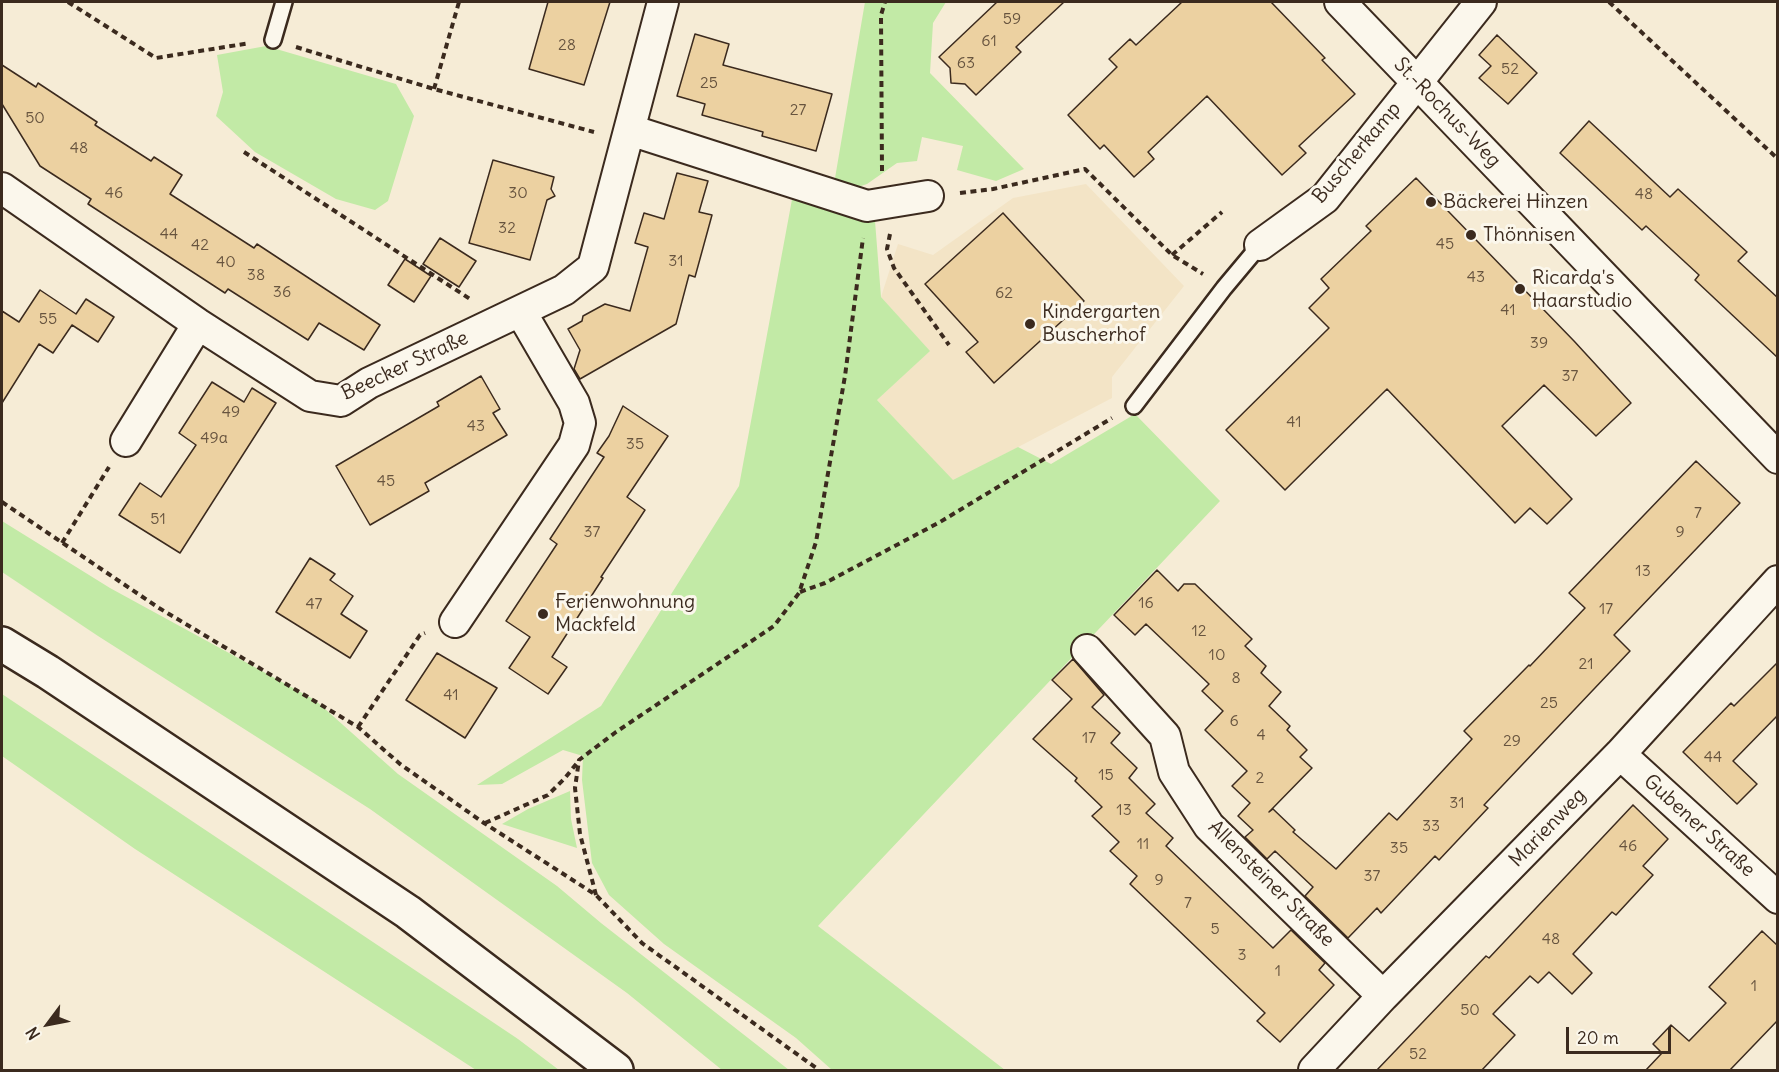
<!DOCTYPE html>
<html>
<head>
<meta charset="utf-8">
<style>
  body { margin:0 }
  #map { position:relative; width:1779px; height:1072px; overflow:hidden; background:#f6ecd6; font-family:Delius,sans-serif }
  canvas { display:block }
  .frame { position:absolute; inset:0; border:3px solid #3b2a1e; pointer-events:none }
  .north { position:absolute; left:18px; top:994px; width:60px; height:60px; -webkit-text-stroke:4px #fbf7ec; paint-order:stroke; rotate:238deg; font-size:16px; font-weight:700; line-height:24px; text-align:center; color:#3b2a1e }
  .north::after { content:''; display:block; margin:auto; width:21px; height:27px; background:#3b2a1e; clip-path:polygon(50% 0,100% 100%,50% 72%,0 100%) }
  .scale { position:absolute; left:1566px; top:1027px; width:105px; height:27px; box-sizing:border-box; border:3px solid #3b2a1e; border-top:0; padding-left:8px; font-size:18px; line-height:21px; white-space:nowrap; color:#3b2a1e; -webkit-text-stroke:4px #fbf7ec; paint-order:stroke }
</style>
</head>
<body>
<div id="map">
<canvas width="1779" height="1072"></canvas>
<div class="frame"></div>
<div class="north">N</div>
<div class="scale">20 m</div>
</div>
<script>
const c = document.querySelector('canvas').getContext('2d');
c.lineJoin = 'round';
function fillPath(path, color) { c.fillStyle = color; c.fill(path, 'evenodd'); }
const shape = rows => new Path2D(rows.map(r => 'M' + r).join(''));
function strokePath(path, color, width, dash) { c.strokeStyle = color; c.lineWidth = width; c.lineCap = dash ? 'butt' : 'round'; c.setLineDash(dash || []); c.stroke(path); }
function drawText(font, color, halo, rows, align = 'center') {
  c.font = font + ' Delius,sans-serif'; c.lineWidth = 6; c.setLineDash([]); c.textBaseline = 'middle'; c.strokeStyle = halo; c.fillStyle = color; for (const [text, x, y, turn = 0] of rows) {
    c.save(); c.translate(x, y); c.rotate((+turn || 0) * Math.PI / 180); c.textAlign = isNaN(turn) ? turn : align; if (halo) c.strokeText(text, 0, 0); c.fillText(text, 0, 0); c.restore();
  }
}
fillPath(shape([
  [1086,184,1184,286,1112,377,1112,398,953,481,877,400,929,351,881,297,898,244,933,255,1013,198]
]), '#f3e4c6');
fillPath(shape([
  [865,2,946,2,933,23,930,73,1024,169,996,181,957,170,963,146,922,137,917,161,897,163,867,184,852,189,834,184],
  [266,46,396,84,414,116,388,201,375,210,336,199,255,152,216,116,223,92,217,55],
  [793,194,875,221,881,297,930,351,877,400,953,480,1018,447,1051,464,1135,414,1220,501,818,926,1005,1070,832,1070,796,1038,664,944,609,895,592,863,582,780,583,756,563,750,502,784,477,785,601,706,739,486],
  [2,521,110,588,315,700,398,774,557,886,601,923,789,1070,722,1070,627,993,370,809,98,636,2,572],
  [2,694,518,1039,559,1070,476,1070,135,849,2,756],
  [570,791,571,819,577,848,502,824,528,809]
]), '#c2eaa6');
const building = shape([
  [548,2,610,2,584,85,529,69,548,2],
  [997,2,1064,2,1016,47,1021,52,976,95,965,84,951,83,950,68,939,57,997,2],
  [1182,2,1271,2,1325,58,1322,60,1355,94,1299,146,1306,153,1282,175,1207,96,1148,152,1154,159,1134,177,1104,145,1100,149,1068,115,1117,67,1109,59,1130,39,1136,45,1182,2],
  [695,34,729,44,723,65,832,94,816,151,762,136,763,132,702,115,705,104,677,96,695,34],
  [1497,35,1537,73,1508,104,1479,78,1491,66,1479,55,1497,35],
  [2,65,36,87,38,83,97,122,95,125,151,161,154,157,182,175,170,194,254,248,257,244,380,325,364,350,319,323,308,340,228,289,225,293,88,204,91,199,40,166,2,104,2,65],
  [1589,121,1670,197,1678,189,1747,252,1738,261,1778,298,1778,358,1695,280,1699,275,1646,226,1642,230,1560,153,1589,121],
  [493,160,554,177,551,189,555,196,547,200,530,260,469,243,493,160],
  [677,173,708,181,699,212,712,215,695,277,689,275,676,324,580,379,574,369,580,350,568,329,582,321,583,316,605,304,630,311,648,247,635,243,644,213,664,219,677,173],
  [1416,178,1574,341,1631,403,1596,436,1544,385,1502,426,1572,499,1547,524,1530,508,1515,523,1387,389,1285,490,1226,430,1329,328,1309,308,1329,288,1321,279,1371,231,1366,226,1416,178],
  [1003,213,1084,301,994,383,966,352,978,342,925,284,1003,213],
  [440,238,476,261,459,287,423,264,440,238],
  [405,259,431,276,414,302,388,285,405,259],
  [40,290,76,314,86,299,114,317,98,342,72,325,53,353,39,344,2,403,2,311,19,322,40,290],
  [481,376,500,409,493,413,507,435,425,483,429,491,370,525,336,466,439,406,437,402,481,376],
  [212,382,244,402,252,388,276,403,180,553,119,515,140,483,161,497,196,445,179,433,212,382],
  [623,406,668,436,627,497,645,510,601,577,603,578,552,657,567,667,548,694,509,668,530,637,506,621,557,544,550,539,604,457,597,453,609,436,623,406],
  [1696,461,1740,503,1614,635,1630,651,1484,805,1488,808,1439,860,1435,856,1381,913,1377,908,1348,938,1305,896,1313,887,1275,851,1267,859,1245,837,1253,830,1238,816,1250,803,1232,786,1247,771,1205,730,1223,711,1202,691,1209,684,1146,624,1135,635,1114,615,1157,570,1178,591,1184,584,1195,584,1252,639,1245,646,1266,666,1261,673,1281,692,1269,706,1290,726,1287,730,1307,750,1300,757,1312,768,1269,812,1273,809,1295,830,1293,832,1336,869,1389,813,1397,820,1472,739,1464,731,1529,665,1530,666,1585,608,1569,593,1696,461],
  [310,558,335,574,330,580,353,596,341,614,367,631,350,658,276,612,310,558],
  [437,653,497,688,465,738,406,700,437,653],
  [1073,659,1104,695,1092,707,1120,733,1111,743,1137,768,1129,778,1155,804,1146,813,1173,838,1166,846,1273,948,1291,930,1325,963,1319,970,1334,985,1280,1042,1257,1021,1265,1013,1130,884,1137,876,1110,851,1119,842,1092,816,1102,807,1075,781,1077,778,1033,739,1072,699,1052,680,1073,659],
  [1778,662,1778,715,1733,761,1757,784,1737,804,1683,752,1731,703,1734,706,1778,662],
  [1633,805,1668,839,1643,866,1653,875,1616,915,1612,912,1573,954,1592,973,1572,994,1549,972,1538,983,1530,976,1493,1014,1515,1035,1481,1071,1376,1071,1486,956,1489,958,1633,805],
  [1762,931,1778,946,1778,1020,1729,1071,1645,1071,1662,1053,1653,1044,1671,1025,1689,1041,1726,1003,1709,987,1762,931]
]);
fillPath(building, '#ecd1a1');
strokePath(building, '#3b2a1e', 1.5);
const lane = shape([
  [273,40,284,2],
  [1134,406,1224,288,1260,245]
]);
const street = shape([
  [1340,2,1778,458],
  [630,130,867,206,928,196],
  [2,188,198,324,310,396,341,401,369,383,564,290,593,267,663,2],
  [1260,245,1325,198,1481,2],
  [126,441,198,324],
  [455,622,574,445,580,423,574,403,521,312],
  [1087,650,1165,736,1174,772,1209,826,1383,996],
  [1620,754,1778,898],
  [1314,1070,1383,996,1620,754,1778,581]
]);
const primary = shape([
  [2,644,48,672,408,912,616,1070]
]);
strokePath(lane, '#3b2a1e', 20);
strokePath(street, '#3b2a1e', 34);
strokePath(primary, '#3b2a1e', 38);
strokePath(shape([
  [68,2,156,58,250,43],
  [1609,2,1778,159],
  [296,47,434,89,594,132],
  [434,89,459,2],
  [244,152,470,299],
  [882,171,881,15,885,2],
  [960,193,993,189,1085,169,1172,255,1203,274],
  [890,234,887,249,894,268,949,345],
  [1172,255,1222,212],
  [2,502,159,608,358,727,400,764,484,823,596,895,642,943,819,1070],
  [62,543,109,467],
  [800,592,825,583,940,522,1112,418],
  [358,727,420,635,425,633],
  [485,823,548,795,565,778,577,763],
  [596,895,580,834,575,788,579,760,616,732,774,626,799,593,816,542,845,376,863,238]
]), '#3b2a1e', 4, [6, 4.5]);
strokePath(lane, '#fbf7ec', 15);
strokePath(street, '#fbf7ec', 30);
strokePath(primary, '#fbf7ec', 33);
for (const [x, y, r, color] of [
  [1431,202,6,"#3b2a1e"],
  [1471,235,6,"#3b2a1e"],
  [1520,289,6,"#3b2a1e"],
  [1030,324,6,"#3b2a1e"],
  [543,614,6,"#3b2a1e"]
]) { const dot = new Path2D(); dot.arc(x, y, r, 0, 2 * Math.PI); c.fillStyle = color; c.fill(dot); strokePath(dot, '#fbf7ec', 2); }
drawText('16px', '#67543f', null, [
  ["59",1012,19],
  ["61",989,41],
  ["28",567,45],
  ["63",966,63],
  ["52",1510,69],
  ["25",709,83],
  ["27",798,110],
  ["50",35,118],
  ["48",79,148],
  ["46",114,193],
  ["30",518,193],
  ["48",1644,194],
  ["32",507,228],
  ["44",169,234],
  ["45",1445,244],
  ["42",200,245],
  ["31",676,261],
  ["40",226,262],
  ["38",256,275],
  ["43",1476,277],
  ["36",282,292],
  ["62",1004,293],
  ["41",1508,310],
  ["55",48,319],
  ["39",1539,343],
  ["37",1570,376],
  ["49",231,412],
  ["41",1294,422],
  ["43",476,426],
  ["49a",214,438],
  ["35",635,444],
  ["45",386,481],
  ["7",1698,513],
  ["51",158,519],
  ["37",592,532],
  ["9",1680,532],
  ["13",1643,571],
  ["16",1146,603],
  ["47",314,604],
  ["17",1606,609],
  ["12",1199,631],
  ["10",1217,655],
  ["21",1586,664],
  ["8",1236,678],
  ["41",451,695],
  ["25",1549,703],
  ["6",1234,721],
  ["4",1261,735],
  ["17",1089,738],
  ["29",1512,741],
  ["44",1713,757],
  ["15",1106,775],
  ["2",1260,778],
  ["31",1457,803],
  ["13",1124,810],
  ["33",1431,826],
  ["11",1143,844],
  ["46",1628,846],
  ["35",1399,848],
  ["37",1372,876],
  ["9",1159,880],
  ["7",1188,903],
  ["5",1215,929],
  ["48",1551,939],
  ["3",1242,955],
  ["1",1278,971],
  ["1",1754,986],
  ["50",1470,1010],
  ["52",1418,1054]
]);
drawText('20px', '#3b2a1e', '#fbf7ec', [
  ["St.-Rochus-Weg",1447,113,46],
  ["Buscherkamp",1357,153,-50],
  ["Beecker Straße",405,366,-25],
  ["Gubener Straße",1699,826,42],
  ["Marienweg",1548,828,-46],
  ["Allensteiner Straße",1271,884,45]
]);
drawText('20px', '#3b2a1e', '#fbf7ec', [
  ["Bäckerei Hinzen",1443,202],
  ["Thönnisen",1483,235],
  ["Ricarda's",1532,278],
  ["Haarstudio",1532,301],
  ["Kindergarten",1042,312],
  ["Buscherhof",1042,335],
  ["Ferienwohnung",555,602],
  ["Mackfeld",555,625]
], 'left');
</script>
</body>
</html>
